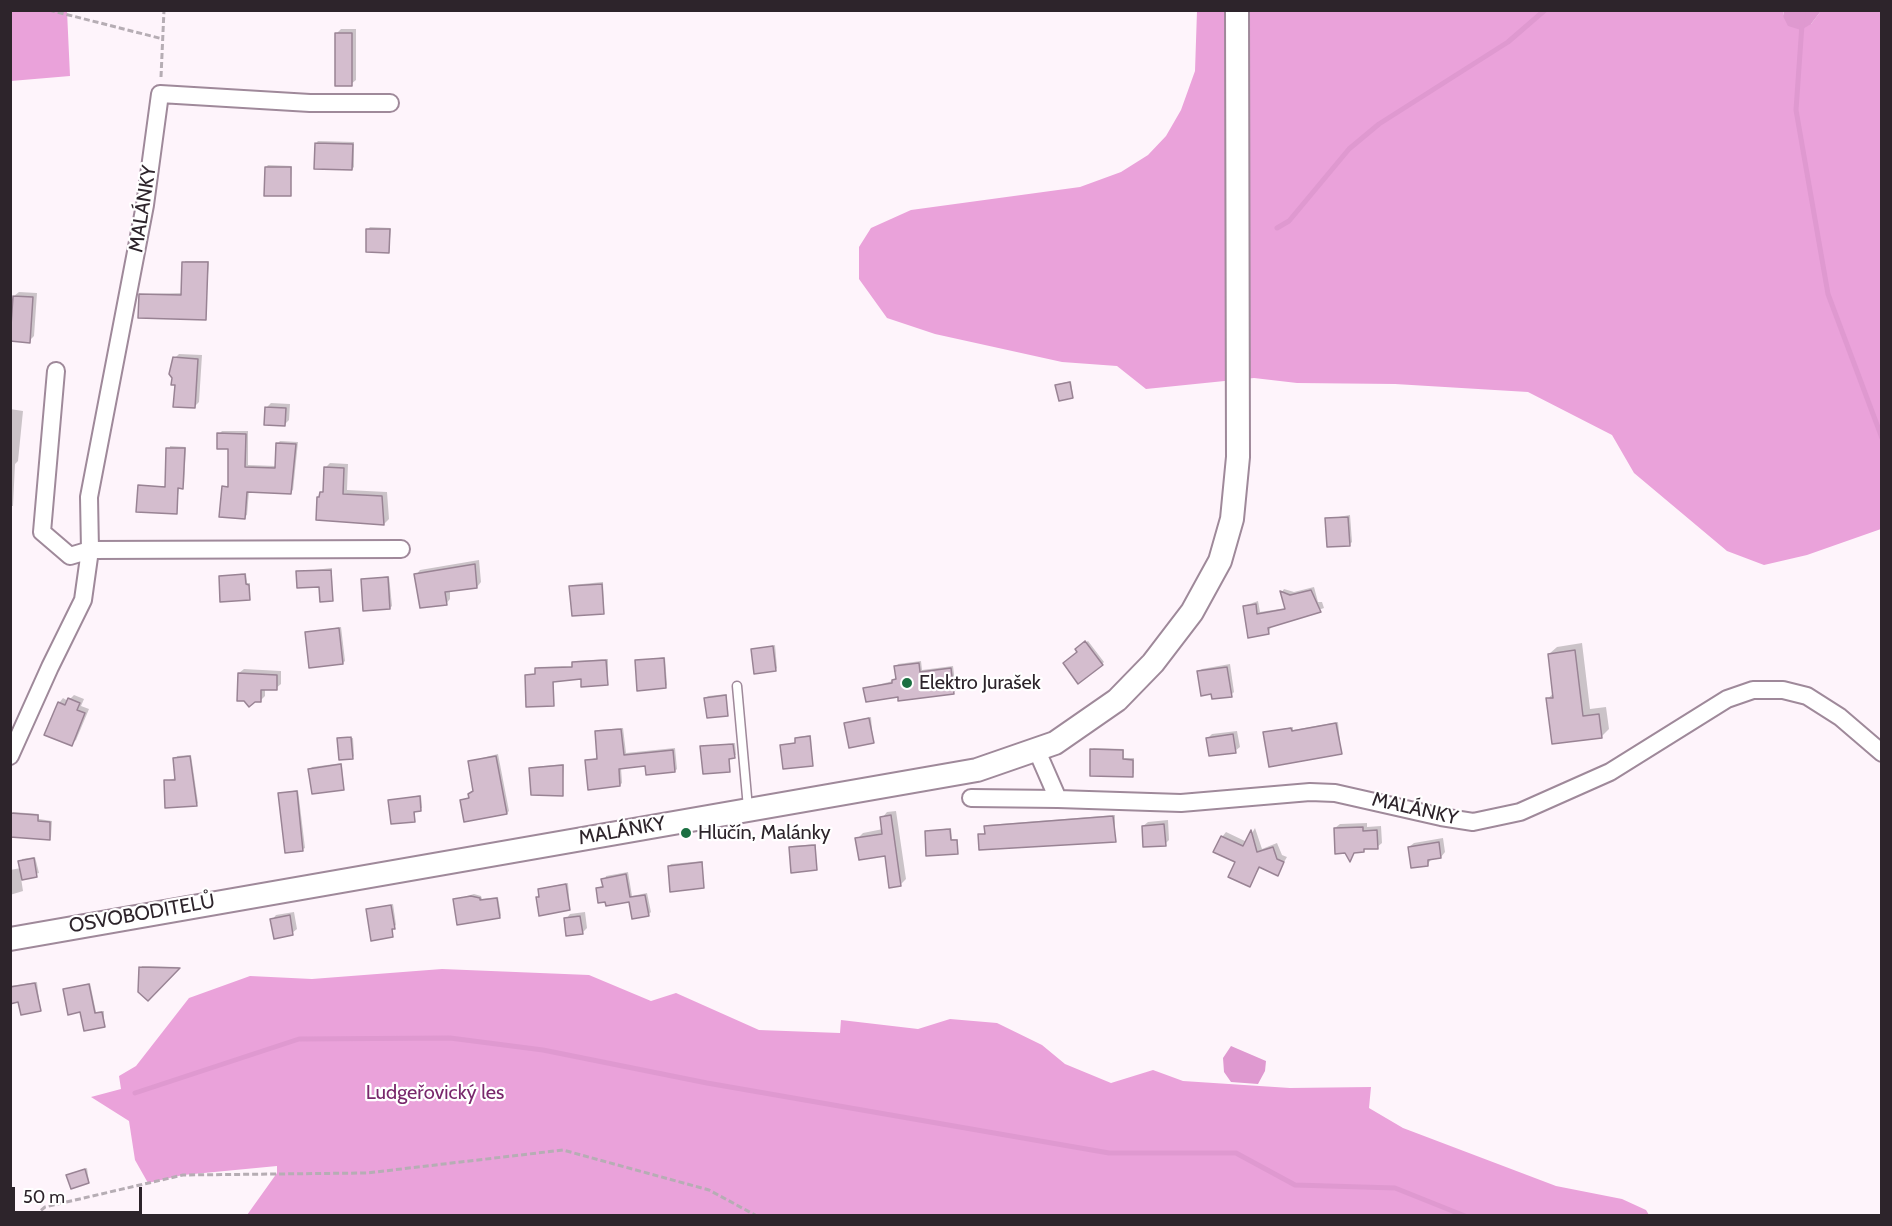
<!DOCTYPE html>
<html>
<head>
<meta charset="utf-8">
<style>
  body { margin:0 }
  #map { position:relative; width:1892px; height:1226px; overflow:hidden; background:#fef4fb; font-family:Cabin,sans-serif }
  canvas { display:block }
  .frame { position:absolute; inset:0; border:12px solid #2d242b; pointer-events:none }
  .scale { position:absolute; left:12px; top:1187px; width:130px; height:27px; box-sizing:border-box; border:3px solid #2d242b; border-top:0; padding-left:8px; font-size:18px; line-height:21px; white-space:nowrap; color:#2d242b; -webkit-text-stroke:4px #fff; paint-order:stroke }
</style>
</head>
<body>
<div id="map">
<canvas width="1892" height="1226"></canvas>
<div class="frame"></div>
<div class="scale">50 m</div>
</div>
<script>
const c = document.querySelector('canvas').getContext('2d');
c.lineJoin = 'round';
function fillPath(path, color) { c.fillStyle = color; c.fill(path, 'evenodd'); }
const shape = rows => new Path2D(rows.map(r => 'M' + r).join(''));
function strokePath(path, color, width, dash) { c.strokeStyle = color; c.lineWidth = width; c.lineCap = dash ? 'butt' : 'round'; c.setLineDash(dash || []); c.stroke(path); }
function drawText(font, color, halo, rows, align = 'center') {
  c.font = font + ' Cabin,sans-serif'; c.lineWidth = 4.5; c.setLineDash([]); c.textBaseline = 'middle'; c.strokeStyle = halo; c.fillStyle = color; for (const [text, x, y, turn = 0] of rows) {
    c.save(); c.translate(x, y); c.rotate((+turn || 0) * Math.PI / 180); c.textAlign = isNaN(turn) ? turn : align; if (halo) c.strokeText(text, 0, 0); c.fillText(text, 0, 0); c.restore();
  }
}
fillPath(shape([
  [11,10,67,11,70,76,11,81],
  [1784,10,1783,16,1811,24,1821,11,1881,11,1881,529,1807,555,1764,565,1727,551,1634,473,1612,435,1528,392,1395,384,1297,383,1254,378,1146,389,1117,366,1062,362,935,334,887,318,859,279,859,247,871,228,911,210,1080,187,1121,172,1148,155,1166,136,1181,110,1195,71,1197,11],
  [442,969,589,975,651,1001,676,993,759,1030,840,1033,841,1020,918,1029,950,1019,997,1023,1042,1045,1065,1064,1111,1083,1153,1070,1183,1081,1290,1088,1371,1087,1369,1108,1403,1128,1556,1186,1622,1199,1646,1210,1649,1215,247,1215,277,1173,277,1166,183,1175,148,1183,135,1160,129,1121,91,1097,121,1089,119,1076,136,1066,189,998,250,976,312,979]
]), '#eaa2da');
fillPath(shape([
  [1784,11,1784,10,1821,11,1811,24,1801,30,1788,26,1783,16],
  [1231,1046,1266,1061,1265,1071,1258,1084,1231,1082,1224,1072,1223,1058]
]), '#df99d0');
fillPath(shape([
  [341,29,356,29,356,80,351,84,337,33],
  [318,141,354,142,354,167,352,169,316,143],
  [268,165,292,166,290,195,266,167],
  [370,227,391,228,389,251,368,229],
  [185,261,209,261,205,318,140,294,183,293],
  [19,292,37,293,34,336,29,341,10,340,14,296],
  [179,354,202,355,199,402,194,407,177,384,175,358],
  [1071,381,1073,397,1056,386,1058,384],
  [271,403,290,404,289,420,285,424,266,408],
  [10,409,23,411,18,461,15,464,13,506,10,506],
  [222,431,248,431,248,465,276,466,277,444,280,441,298,442,293,490,290,492,249,491,247,515,244,517,224,487,229,485,230,447,219,434],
  [170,446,186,447,184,485,179,487,176,512,139,486,166,486],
  [330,463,348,464,347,490,387,492,389,519,384,524,321,495,325,489,325,468],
  [1350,515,1352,542,1350,544,1327,519],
  [479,560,481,582,477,587,450,590,450,599,446,604,416,575,420,570],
  [332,568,332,600,320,585,297,572],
  [246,573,247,583,250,583,249,599,220,577],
  [389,576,392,606,390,608,362,580],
  [603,582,604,612,571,587,572,585],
  [1314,587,1318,602,1322,602,1324,608,1271,626,1269,633,1244,606,1258,601,1260,612,1286,608,1282,592,1284,589,1294,592],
  [341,627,345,661,343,663,307,632],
  [1088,641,1104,662,1102,664,1079,652,1079,647],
  [1582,643,1590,709,1606,707,1609,729,1601,737,1548,699,1554,692,1549,654,1557,647],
  [775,645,777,668,775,670,752,650],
  [665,657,667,685,665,687,637,661],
  [608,659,608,683,582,678,554,680,553,704,526,675,537,673,538,667,573,666,575,661],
  [921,661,922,670,953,666,956,690,953,693,899,695,865,688,893,681,897,677,896,667,898,664],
  [1230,664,1234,692,1231,695,1212,693,1199,671,1202,669],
  [244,669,281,671,281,684,276,688,265,688,265,696,261,700,239,673],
  [727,694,727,715,706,698,708,696],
  [74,695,84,699,81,706,89,709,76,740,71,744,59,703,63,698,68,701],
  [871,717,873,742,846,723,848,722],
  [1338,722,1341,752,1265,732,1293,727,1293,730],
  [623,728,626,753,675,748,677,769,675,771,646,765,621,768,622,783,620,785,586,761,598,757,597,732,599,730],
  [1237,731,1240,747,1235,751,1208,738,1212,734],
  [811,735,812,764,782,746,796,742,798,737],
  [353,738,354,756,352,758,339,740],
  [735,743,736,755,730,757,729,770,702,747],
  [1094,748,1124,749,1124,758,1134,758,1134,773,1132,775,1092,749],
  [498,754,509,811,507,813,462,800,470,797,474,790,470,761],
  [191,755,198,803,196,805,165,781,176,778,177,756],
  [342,763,343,788,310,769,312,767],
  [564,764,562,794,531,769,533,767],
  [298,790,305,848,303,849,280,793],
  [421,795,422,808,415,810,415,820,390,801],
  [896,811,906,879,900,885,886,854,857,839,863,833,883,829,882,818,887,812],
  [13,812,39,814,39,819,52,821,51,837,49,839,12,814],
  [1115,815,1115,840,979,835,986,833,987,825],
  [1168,820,1169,840,1165,844,1143,826,1148,822],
  [1367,823,1367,827,1381,826,1382,843,1377,847,1356,851,1350,860,1335,828,1340,824],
  [951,828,952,839,958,839,957,853,926,831],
  [1255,828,1262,849,1277,843,1282,855,1287,857,1277,874,1261,866,1249,886,1222,837,1226,832,1247,842],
  [1443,838,1445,852,1441,857,1432,858,1428,864,1409,847,1414,843],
  [816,844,816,869,791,848,792,846],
  [35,857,39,873,21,878,23,891,10,895,10,870,21,868,22,859],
  [703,861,703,887,669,866,671,864],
  [628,872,632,896,647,893,651,912,648,915,630,900,597,888,604,885,606,876],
  [568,883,570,909,537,898,542,888],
  [474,894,481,896,482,899,498,897,501,915,500,917,454,900],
  [393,904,396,925,393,928,392,936,367,910],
  [294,912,297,929,292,933,272,920,276,915],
  [585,912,587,928,582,933,566,919,570,914],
  [142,966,179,967,148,999,141,968],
  [37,982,40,1009,19,1000,10,1002,10,986],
  [90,983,96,1012,104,1011,104,1026,82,1011,65,990],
  [87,1168,89,1182,68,1176,70,1174]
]), '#0003');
strokePath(shape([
  [1803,10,1796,110,1828,294,1882,438],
  [1277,228,1289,221,1349,149,1379,124,1508,42,1545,10],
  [135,1093,299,1039,450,1038,543,1050,707,1083,1109,1153,1236,1153,1295,1185,1395,1188,1465,1216]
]), '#df99d0', 5);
const building = shape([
  [335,33,352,33,352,86,335,86,335,33],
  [315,143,353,144,352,170,314,169,315,143],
  [265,167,291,167,291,196,264,196,265,167],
  [366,229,390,229,389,253,366,252,366,229],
  [182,262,208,262,206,320,138,318,139,294,181,295,182,262],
  [13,296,33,297,30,343,10,341,13,296],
  [173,357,198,359,195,408,173,407,175,385,171,385,172,378,169,374,173,357],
  [1070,382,1073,398,1059,401,1055,385,1070,382],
  [265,407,286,408,285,426,264,425,265,407],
  [217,433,246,434,245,467,275,468,276,443,296,444,291,494,247,492,245,519,219,517,222,486,228,487,228,449,217,449,217,433],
  [166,448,185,448,183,489,178,488,177,514,136,512,138,485,165,487,166,448],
  [324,467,344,468,343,494,382,496,384,525,316,520,317,497,319,497,320,492,323,492,324,467],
  [1348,517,1350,546,1327,547,1325,518,1348,517],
  [475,564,477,588,445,592,447,605,420,608,414,574,475,564],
  [331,570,333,601,320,602,319,587,297,588,296,571,331,570],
  [245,574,246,584,249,585,250,600,220,602,219,576,245,574],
  [388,577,390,609,363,611,361,579,388,577],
  [602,584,604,614,572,616,569,586,602,584],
  [1311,590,1321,612,1268,628,1269,634,1248,638,1243,606,1256,604,1257,614,1285,609,1280,591,1290,595,1311,590],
  [339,628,343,664,309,668,305,632,339,628],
  [1085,641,1103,665,1078,684,1063,663,1077,652,1075,649,1085,641],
  [773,646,776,671,754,674,751,649,773,646],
  [1575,650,1583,716,1599,714,1602,738,1552,744,1546,698,1553,698,1548,654,1575,650],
  [664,658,666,688,637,691,635,660,664,658],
  [606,660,608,685,581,687,581,679,553,682,554,706,526,707,525,675,535,674,535,668,572,667,572,662,606,660],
  [919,663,920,672,951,668,954,694,898,701,898,697,866,702,863,688,892,683,892,680,896,679,894,666,919,663],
  [1227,667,1232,697,1212,699,1211,694,1201,696,1197,671,1227,667],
  [238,673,277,675,277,690,261,690,261,702,255,702,249,707,244,701,237,701,238,673],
  [726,695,728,716,707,718,704,698,726,695],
  [68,698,80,703,77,710,85,713,72,746,44,735,58,702,65,705,68,698],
  [869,718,874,743,849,748,844,723,869,718],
  [1336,723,1342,754,1269,767,1263,732,1291,728,1292,731,1336,723],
  [621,729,624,755,673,750,675,772,646,775,645,766,619,769,620,786,588,790,585,760,597,759,595,731,621,729],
  [1233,734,1236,753,1209,756,1206,738,1233,734],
  [810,736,813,766,783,769,780,745,795,743,795,738,810,736],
  [351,737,353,759,339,760,337,738,351,737],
  [733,744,735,758,729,759,730,772,703,774,700,746,733,744],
  [1090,749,1123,750,1123,759,1133,760,1133,777,1090,776,1090,749],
  [190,756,197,806,165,808,164,780,175,780,173,758,190,756],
  [496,756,507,814,464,822,460,800,469,798,468,794,473,791,468,761,496,756],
  [341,764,344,790,312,794,308,769,341,764],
  [563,765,563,796,531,795,529,768,563,765],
  [297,791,303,851,285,853,278,793,297,791],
  [420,796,421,811,414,812,415,822,391,824,388,800,420,796],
  [10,813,38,815,38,821,50,822,50,840,10,837,10,813],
  [891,815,901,886,889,888,885,856,859,860,855,838,882,834,880,817,891,815],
  [1113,816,1116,842,979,850,978,834,985,834,984,826,1113,816],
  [1164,824,1166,846,1143,847,1142,826,1164,824],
  [1363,827,1363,831,1377,830,1378,849,1364,849,1364,852,1354,853,1350,862,1345,853,1335,854,1334,828,1363,827],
  [950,829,951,840,957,840,958,854,926,856,925,831,950,829],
  [1251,830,1257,852,1273,847,1277,859,1284,862,1278,876,1259,867,1250,887,1228,877,1235,862,1213,852,1221,836,1243,846,1251,830],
  [1439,842,1441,858,1428,860,1428,866,1411,868,1408,847,1439,842],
  [815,845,817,870,791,873,789,847,815,845],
  [34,858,37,877,22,880,18,861,34,858],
  [702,862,704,888,670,892,668,866,702,862],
  [626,874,630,897,645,895,649,916,632,919,629,902,606,906,605,902,598,903,596,888,603,887,601,879,626,874],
  [566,884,570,910,539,916,536,897,539,897,538,889,566,884],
  [471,896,480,898,480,900,497,898,500,918,457,925,453,899,471,896],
  [391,905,395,929,392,929,393,937,371,941,366,909,391,905],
  [290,915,293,935,274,939,270,919,290,915],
  [580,916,583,934,566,936,564,918,580,916],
  [139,967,180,968,148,1001,138,992,139,967],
  [35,983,41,1011,21,1015,18,1002,10,1004,10,987,35,983],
  [89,984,95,1013,102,1012,105,1027,84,1031,80,1012,68,1015,63,989,89,984],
  [85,1169,89,1183,71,1189,66,1175,85,1169]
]);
fillPath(building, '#d4bdce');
strokePath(building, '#998394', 1.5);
const lane = shape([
  [737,686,748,808]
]);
const street = shape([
  [56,371,42,532,70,556,90,550,89,497,145,205,160,94,310,103,390,103],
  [1037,751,1058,799,1181,803,1310,792,1335,793,1441,817,1473,822,1520,812,1610,772,1727,699,1753,690,1783,690,1807,696,1840,717,1882,753],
  [10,756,50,667,83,600,90,550,401,549],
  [971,798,1058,799]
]);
const secondary = shape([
  [10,939,977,770,1055,743,1117,700,1153,663,1192,612,1220,561,1232,519,1238,457,1237,10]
]);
strokePath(lane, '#9f899a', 11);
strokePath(street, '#9f899a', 20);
strokePath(secondary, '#9f899a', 26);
strokePath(shape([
  [49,10,163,39],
  [161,77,164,10],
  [34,1216,45,1207,183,1175,367,1173,563,1150,709,1190,757,1216]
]), '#b6adb4', 3, [6, 3]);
strokePath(lane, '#fff', 8);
strokePath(street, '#fff', 16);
strokePath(secondary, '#fff', 22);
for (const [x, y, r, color] of [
  [907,683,6,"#1b7042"],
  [686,833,6,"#1b7042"]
]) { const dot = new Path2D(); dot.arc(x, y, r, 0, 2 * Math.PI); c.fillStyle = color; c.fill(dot); strokePath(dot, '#fff', 2); }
drawText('20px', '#2d242b', '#fff', [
  ["MALÁNKY",143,209,-81],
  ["MALÁNKY",1415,809,13],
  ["MALÁNKY",622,831,-10],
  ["OSVOBODITELŮ",142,914,-10]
]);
drawText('20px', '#2d242b', '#fff', [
  ["Elektro Jurašek",919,683],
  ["Hlučín, Malánky",698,833]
], 'left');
drawText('20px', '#79286c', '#fff', [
  ["Ludgeřovický les",435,1093]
]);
</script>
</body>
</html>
